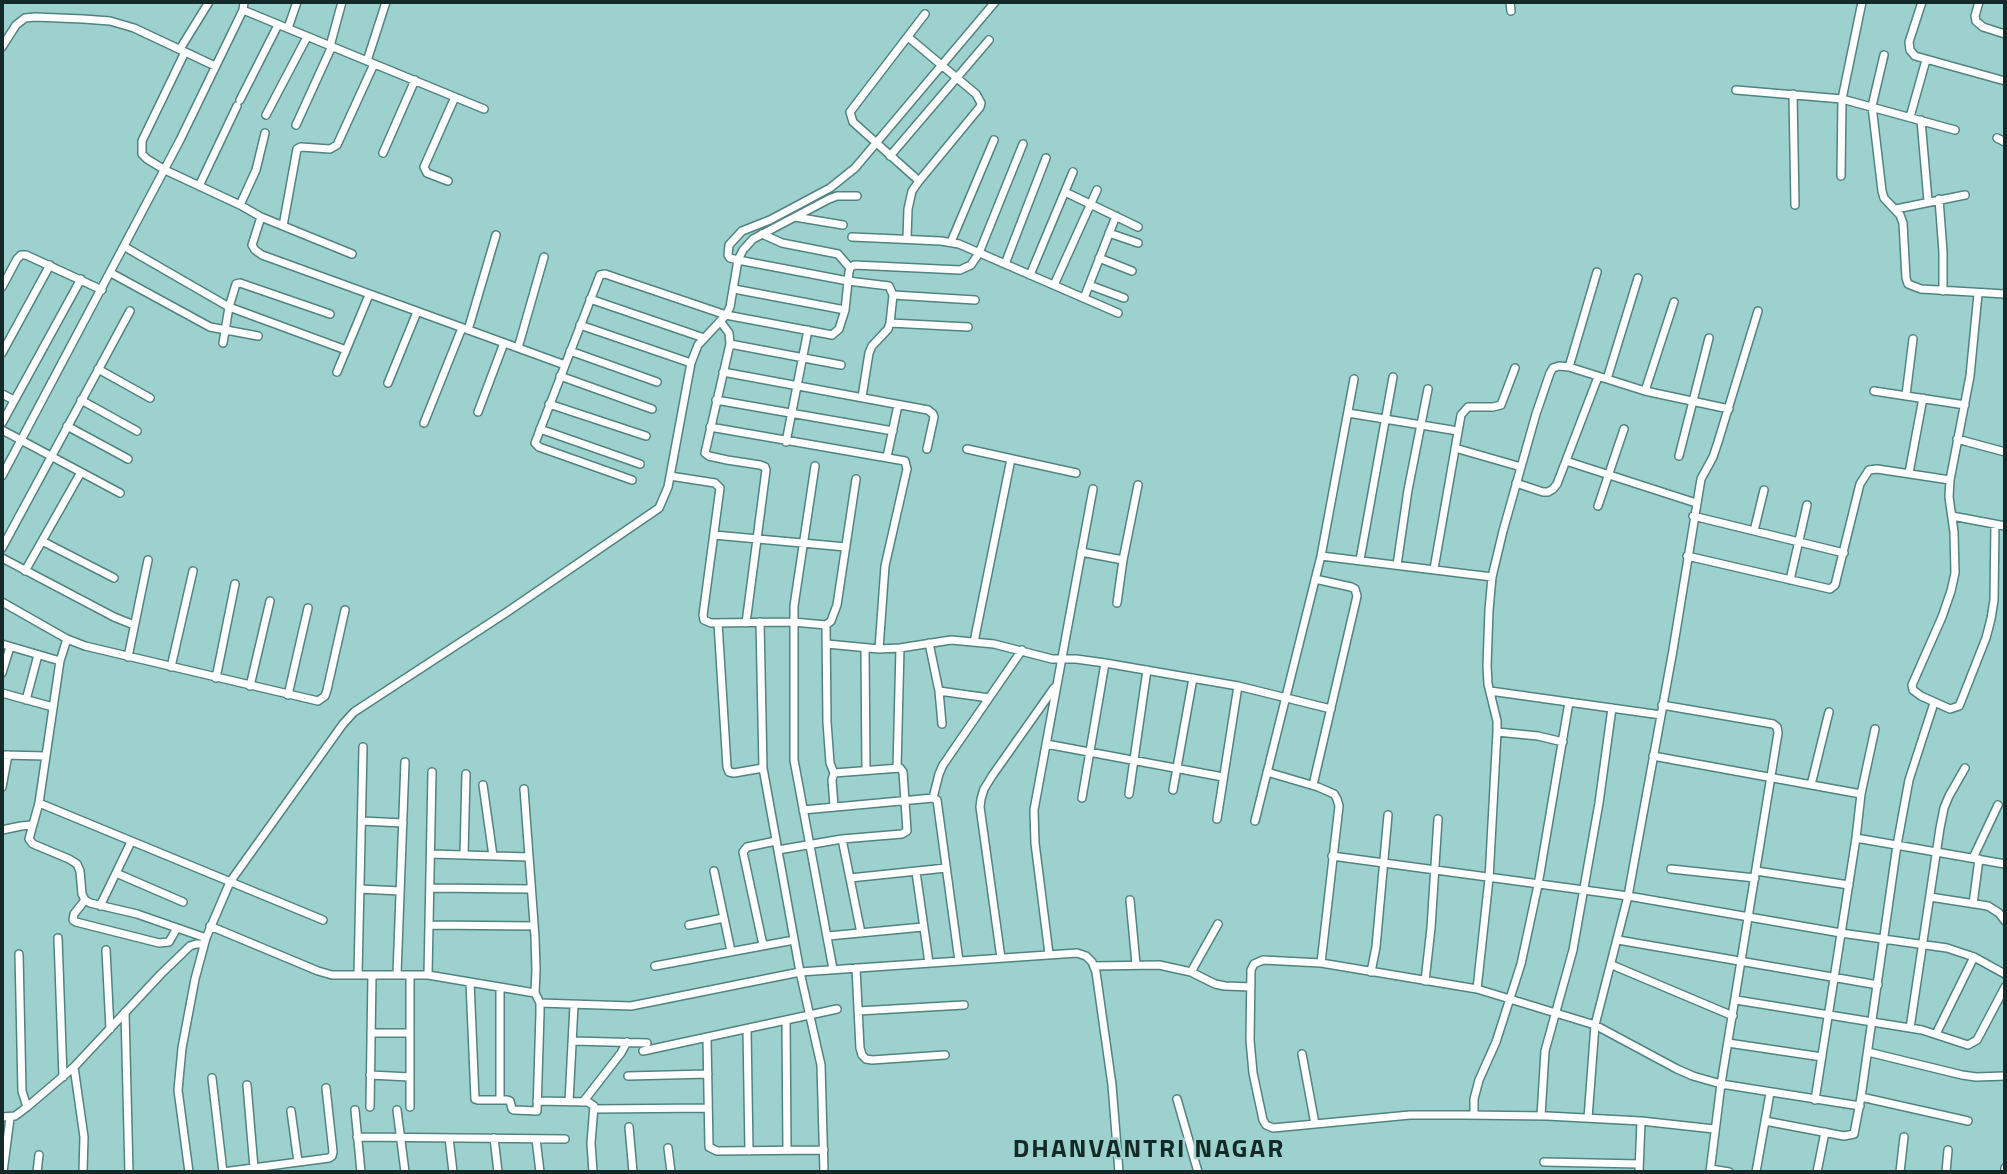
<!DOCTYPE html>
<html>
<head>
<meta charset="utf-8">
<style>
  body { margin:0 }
  #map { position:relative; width:2007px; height:1174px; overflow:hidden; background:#9cd1cd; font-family:"Titillium Web",sans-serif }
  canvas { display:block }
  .frame { position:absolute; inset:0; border:4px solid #142a28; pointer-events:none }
</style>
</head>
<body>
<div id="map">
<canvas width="2007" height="1174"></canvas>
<div class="frame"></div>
</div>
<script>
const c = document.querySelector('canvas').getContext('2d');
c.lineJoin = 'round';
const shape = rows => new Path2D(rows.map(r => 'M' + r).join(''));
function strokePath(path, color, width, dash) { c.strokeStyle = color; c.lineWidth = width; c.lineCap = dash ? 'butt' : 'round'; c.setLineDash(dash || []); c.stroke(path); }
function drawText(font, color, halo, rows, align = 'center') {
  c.font = font + ' "Titillium Web",sans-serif'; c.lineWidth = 5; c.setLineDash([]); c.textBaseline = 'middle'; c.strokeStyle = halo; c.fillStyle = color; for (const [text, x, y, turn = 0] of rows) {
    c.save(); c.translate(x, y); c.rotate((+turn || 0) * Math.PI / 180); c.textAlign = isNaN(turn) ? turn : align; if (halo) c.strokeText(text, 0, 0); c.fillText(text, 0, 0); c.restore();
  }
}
const street = shape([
  [1510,2,1511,11],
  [1922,2,1909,42,1910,50,1915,56,2005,81],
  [1979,2,1975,16,1976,21,1983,27,2005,34],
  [243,10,484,109],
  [288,28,297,2],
  [330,46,342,2],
  [2,47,16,25,25,18,35,17,83,19,110,21,134,28,215,66],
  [180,49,209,2],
  [185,52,142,141,142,154,147,159,165,170,240,205,261,217,352,254],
  [1884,55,1872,106,1882,191,1884,198,1900,215,1903,223,1906,278,1908,284,1921,289,2005,294],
  [367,61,386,2],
  [1736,90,1842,99,1955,130],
  [1793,94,1795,205],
  [240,100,278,25],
  [266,115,307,37],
  [1910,117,1926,60],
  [1921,120,1928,201],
  [296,125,332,46],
  [1997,138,2005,142],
  [383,153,415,80],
  [890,156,989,40],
  [1841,176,1842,99,1862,2],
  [448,181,427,173,424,167,455,97],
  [919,181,853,122,850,112,925,14],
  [199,186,237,106],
  [1065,192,1138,227],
  [1939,199,1943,252,1943,291],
  [240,205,256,170,265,133],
  [1896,209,1965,195],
  [261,217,252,245,255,250,262,255,565,365],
  [795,217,843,225],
  [283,226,297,149,301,147,330,149,337,145,374,64],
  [1109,233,1138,243],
  [762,234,782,243,838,254,850,268],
  [852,237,941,241,959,244,1118,313],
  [907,239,908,209,912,191,919,181,980,107,981,103,976,94,908,37],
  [951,242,994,140],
  [125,247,229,307,346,350],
  [1099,258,1132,271],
  [1005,264,1046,158],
  [111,273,210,327,258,336],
  [1030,275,1073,172],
  [1054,285,1097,190],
  [1089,285,1124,298],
  [2,287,17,259,21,255,26,255,102,290],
  [734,289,845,310],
  [1978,294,1970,376,1950,480,1949,497,1954,532,1955,573,1951,591,1942,617,1912,685,1913,690,1921,696,1950,709,1959,706,1962,699,1986,638,1991,619,1994,600,1995,524],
  [893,295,975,300],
  [1084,298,1116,216],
  [590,299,704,338],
  [720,321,729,333,730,344,705,453,709,456,727,460,760,465,765,467,766,470,746,623],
  [890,323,968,327],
  [580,325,691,363],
  [468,330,496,235],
  [223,343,229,307,236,284,240,283,330,314],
  [730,344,841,365],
  [518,348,544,257],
  [570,351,657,382],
  [2,353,50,265],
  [1569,367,1597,272],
  [98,369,150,398],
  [337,372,369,295],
  [723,372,928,410,933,414,934,417,927,449],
  [560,376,652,409],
  [1607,379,1638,278],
  [388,383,417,312],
  [1645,391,1674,302],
  [1874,391,1965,405],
  [2,394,14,400],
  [1906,395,1913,339],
  [862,397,869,353,872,346,888,329,890,323,893,295,889,286,848,281,738,260,730,258,728,255,729,245,742,231,770,220,830,188,855,168,995,2],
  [81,400,137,431],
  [716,400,893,431],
  [549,404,646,436],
  [478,412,504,343],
  [1348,413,1458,431],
  [2,423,81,279],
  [424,423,462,328],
  [67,426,128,459],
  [710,427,905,461,907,469,885,566,879,649],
  [540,429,640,464],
  [2,430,120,493],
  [1957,439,2005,452],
  [786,442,808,330],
  [1455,448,1521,467],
  [967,449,1076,473],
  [1679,456,1709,338],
  [887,457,898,405],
  [1566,461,1696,503],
  [815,466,794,606,794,760,833,969],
  [1909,473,1923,398],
  [2,476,180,140,243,10,244,2],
  [670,476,715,483,720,488,703,615,704,620,711,623,793,622,826,625,827,722,830,763,834,773],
  [632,480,539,447,535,443,600,275,605,274,726,315,832,335,839,329,845,310,849,272,850,268,854,265,960,270,971,265,979,253,1023,144],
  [1516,483,1543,492,1548,492,1553,489,1557,484,1598,377],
  [1598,506,1624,429],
  [1693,516,1844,553],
  [1952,516,2005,526],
  [1754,531,1764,490],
  [714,535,846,547],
  [42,541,114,578],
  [2,548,130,311],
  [1081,552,1123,560],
  [1321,556,1492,577],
  [1687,556,1830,589,1835,585,1860,484,1869,470,1877,469,1950,480],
  [2,558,114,617,134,625],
  [1360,560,1393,377],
  [1397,565,1408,490,1428,389],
  [1434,569,1461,415,1468,407,1493,407,1501,405,1515,368],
  [25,571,80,474],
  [1790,580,1807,505],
  [2,602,67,639,85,646,318,701,325,696,327,690,345,610],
  [1117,603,1123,560,1138,485],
  [760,622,763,768,800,972,821,1065,824,1172],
  [718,623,727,767,729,772,734,773,763,768],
  [826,625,831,621,837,605,856,479],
  [67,639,60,661,39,803,29,839,33,844,69,859,77,864,80,871,82,894,85,900,90,903,137,914,206,938],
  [974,642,1011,459],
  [929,643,939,691,942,724],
  [2,644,60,661],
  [827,644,879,649,900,648,951,640,994,644,1052,659,1076,659,1105,663,1238,686,1331,709],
  [865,648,866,770],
  [128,657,148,560],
  [171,667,193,571],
  [2,673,10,647],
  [216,678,235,584],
  [250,686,270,601],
  [939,691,989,698],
  [1490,691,1661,715],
  [2,693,53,707],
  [288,695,308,608],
  [26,700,38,655],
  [1662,705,1773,724,1777,727,1778,733,1721,1084,1710,1172],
  [1497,732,1538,736,1563,742],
  [1046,744,1223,777],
  [2,755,46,756],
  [1653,756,1861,794],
  [897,768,900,648],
  [1267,772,1318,787,1334,794,1337,799,1339,806,1321,963],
  [483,785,493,856],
  [1313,785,1357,596,1355,589,1351,587,1315,579],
  [1811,785,1829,712],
  [2,787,8,755],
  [524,789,535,937,536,970,535,993],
  [1173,790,1193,678],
  [1129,794,1147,670],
  [933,798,939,774,943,765,1022,650],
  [1082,798,1105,663],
  [39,803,323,920],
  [803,810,933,798,937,800,959,961],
  [1217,819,1238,686],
  [362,821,403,823],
  [1255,821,1321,556,1354,379],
  [2,830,21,826,32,825],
  [1856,838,2005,864],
  [842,839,861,933],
  [778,850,842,839,902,834,907,831,903,772,900,768,834,773,832,780,834,806],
  [431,854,528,857],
  [464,855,466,774],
  [1332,856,1628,896,1841,933,1947,948,1974,957,2005,974],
  [1973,858,1998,805],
  [1671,869,1755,878],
  [714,871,731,951],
  [1756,871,1849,885],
  [916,872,929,963],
  [116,873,183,902],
  [850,878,946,868],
  [430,888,530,889],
  [360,889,400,891],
  [1930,897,1988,906,1999,913,2005,921],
  [85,900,74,914,73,920,76,922,159,943,169,942,177,928],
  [1130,900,1136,964],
  [1973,904,1979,859],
  [100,906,131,842],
  [429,925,534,926],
  [689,925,724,918],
  [210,926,318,971,332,975,428,975,535,993,540,1003,540,1013,537,1111,514,1110,512,1109,510,1101,507,1100,478,1100,475,1099,470,982],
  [828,936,923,927],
  [58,938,63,1077],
  [1618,940,1878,985],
  [763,945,743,852,747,847,776,841],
  [106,950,110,1029],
  [19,954,22,1091,27,1107],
  [1049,954,1035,843,1034,810,1093,489],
  [1001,958,980,807,981,799,984,789,992,776,1054,688],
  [1612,965,1733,1016],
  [655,966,794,940],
  [1094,966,1159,965,1191,972,1215,984,1225,986,1251,987],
  [856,968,860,1048,862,1055,866,1059,872,1060,945,1055],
  [1191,972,1218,924],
  [1371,972,1376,947,1388,815],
  [397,974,405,762],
  [358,975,363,747],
  [428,975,432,772],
  [1425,981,1431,928,1438,819],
  [500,988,500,1100],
  [1477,989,1489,879,1497,732,1497,721,1488,684,1487,666,1489,610,1492,577,1503,531,1536,414,1550,373,1553,368,1559,366,1569,367,1645,391,1729,409],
  [1736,1000,1922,1030,1968,1045,1977,1040,2005,987],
  [540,1003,631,1006,800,972,1077,953,1086,956,1092,962,1096,972,1112,1085,1119,1172],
  [858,1011,964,1005],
  [125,1012,129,1172],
  [786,1020,787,1150],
  [1910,1028,1940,828,1944,808,1949,796,1965,768],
  [747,1029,749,1151],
  [371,1033,410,1033],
  [1936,1034,1974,957],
  [707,1038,709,1147,717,1151,824,1150],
  [573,1041,647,1043],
  [1728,1043,1822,1057],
  [643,1051,837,1009],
  [1868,1052,1962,1075,1976,1077,2005,1076],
  [1302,1054,1315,1124],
  [74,1067,84,1137,83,1172],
  [370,1075,410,1077],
  [628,1076,708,1074],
  [212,1078,223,1172],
  [247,1085,254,1168],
  [1861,1097,1968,1121],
  [1177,1099,1198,1172],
  [1815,1100,1856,838,1861,794,1875,729],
  [537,1101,588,1102,594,1106,591,1143,593,1172],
  [569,1102,574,1005],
  [583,1102,621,1053,627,1042],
  [370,1107,372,975],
  [410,1107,410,975],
  [595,1109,708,1108],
  [355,1110,361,1172],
  [397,1110,405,1172],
  [291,1111,298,1162],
  [1474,1115,1474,1099,1479,1080,1496,1042,1521,964,1538,885,1569,702],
  [1541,1116,1545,1051,1573,950,1599,803,1612,708],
  [2,1117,15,1116,27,1107,74,1067,161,974,190,946,196,944,204,944],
  [1588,1118,1595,1025,1628,896,1673,650,1701,479,1713,457,1718,442,1758,311],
  [1765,1121,1844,1136,1854,1134,1861,1097,1897,845,1909,780,1934,703],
  [629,1127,633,1172],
  [1714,1129,1641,1121,1547,1116,1465,1115,1410,1115,1273,1128,1266,1125,1263,1120,1253,1073,1250,1040,1251,970,1254,964,1263,960,1321,963,1477,989,1595,1025,1677,1069,1693,1076,1721,1084,1860,1106],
  [357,1137,565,1139],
  [449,1138,453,1172],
  [494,1138,498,1172],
  [536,1139,540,1172],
  [668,1148,671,1172],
  [1544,1162,1639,1164],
  [1711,1169,1729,1172],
  [3,1172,10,1118],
  [37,1172,39,1155],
  [189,1172,178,1090,182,1048,195,979,206,938,230,882,343,724,354,712,507,612,659,508,668,487,691,363,698,345,726,315,730,307,738,260,743,250,753,239,829,199,837,196,857,196],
  [223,1172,329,1158,332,1156,333,1152,326,1088],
  [1639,1172,1641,1121],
  [1756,1172,1770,1093],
  [1817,1172,1825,1132],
  [1900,1172,1904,1137],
  [1946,1172,1948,1150],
  [2005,1172,2005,1168]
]);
strokePath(street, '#518480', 10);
strokePath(street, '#fff', 7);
c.letterSpacing = '2px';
drawText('bold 26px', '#142a28', '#9cd1cd', [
  ["DHANVANTRI NAGAR",1149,1151]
]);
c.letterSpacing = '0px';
</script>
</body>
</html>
